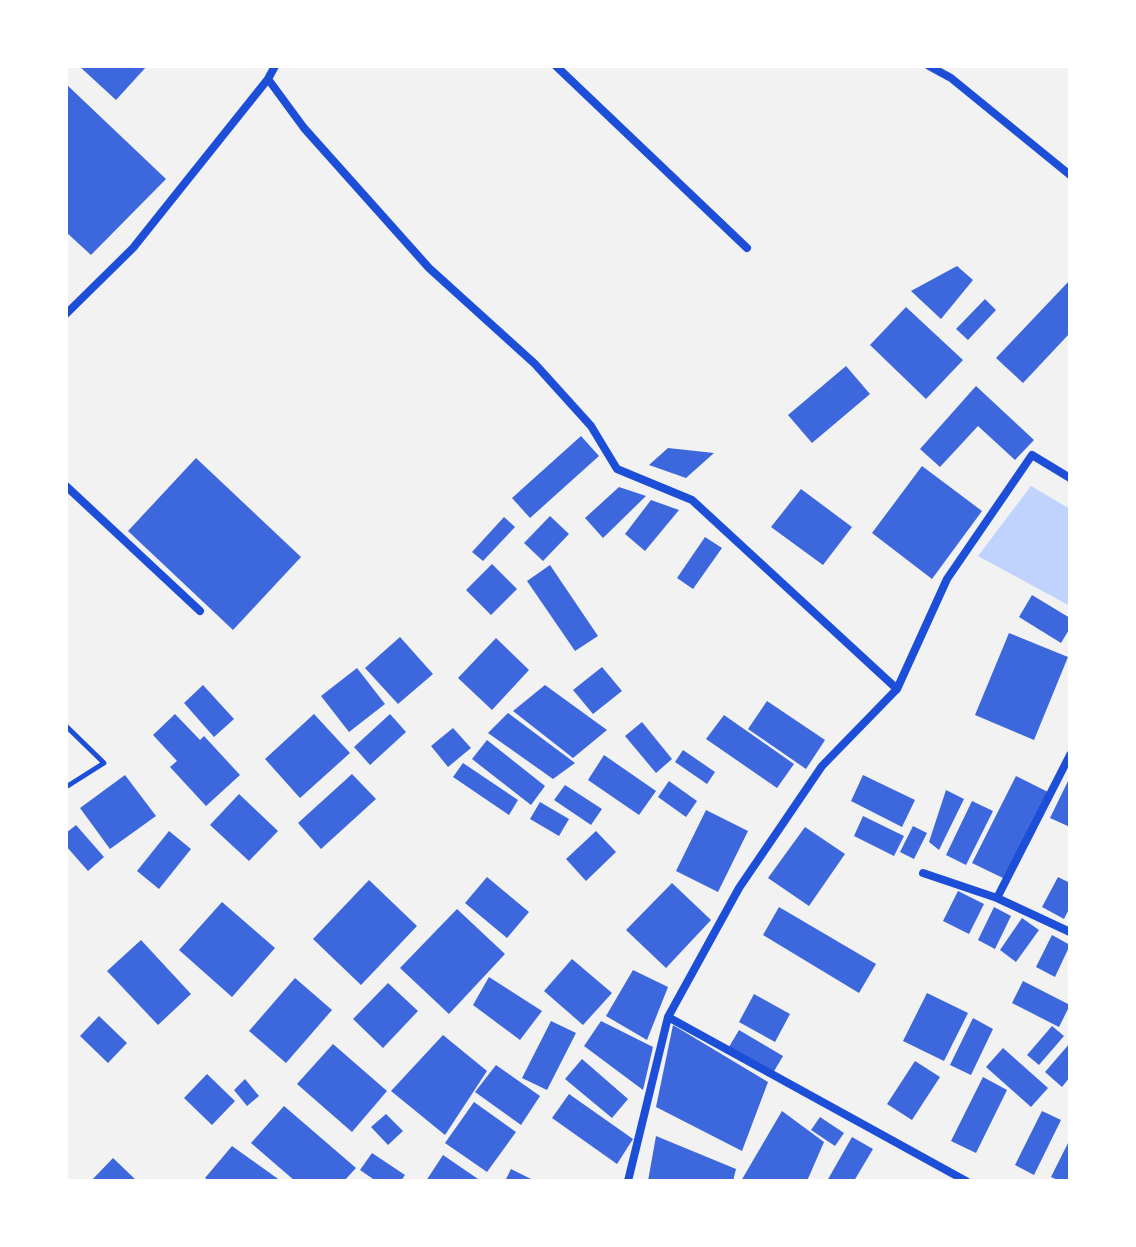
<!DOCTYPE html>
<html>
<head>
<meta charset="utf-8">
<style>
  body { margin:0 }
  #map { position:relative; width:1136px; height:1247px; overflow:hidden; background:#f2f2f2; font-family:"Noto Sans",sans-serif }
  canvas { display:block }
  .frame { position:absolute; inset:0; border:68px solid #fff; pointer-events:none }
</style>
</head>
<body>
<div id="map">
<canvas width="1136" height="1247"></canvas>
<div class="frame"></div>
</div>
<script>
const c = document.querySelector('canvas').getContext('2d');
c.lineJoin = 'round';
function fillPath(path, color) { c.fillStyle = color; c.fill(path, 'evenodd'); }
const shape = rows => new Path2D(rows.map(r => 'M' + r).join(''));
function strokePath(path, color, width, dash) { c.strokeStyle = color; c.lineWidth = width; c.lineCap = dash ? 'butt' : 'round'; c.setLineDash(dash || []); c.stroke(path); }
fillPath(shape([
  [1031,486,1070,509,1070,606,978,556]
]), '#bfd3fe');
fillPath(shape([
  [79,66,147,66,116,100],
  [66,84,166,179,91,255,66,232],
  [957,266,973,280,941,319,911,291],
  [1070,280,1070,333,1023,383,996,358],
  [985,299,996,310,968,340,956,329],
  [906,307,963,360,926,399,870,345],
  [846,366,870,394,812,443,788,415],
  [976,386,1034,440,1015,460,978,426,940,467,920,449],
  [581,436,599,456,530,518,512,498],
  [668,448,714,453,686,478,649,465],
  [196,458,301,557,233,630,128,531],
  [922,466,982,511,932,579,872,533],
  [619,487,646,496,603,538,585,518],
  [801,489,852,527,823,565,771,527],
  [651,500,679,510,645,551,625,534],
  [550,516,569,534,543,561,524,543],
  [504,517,515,527,483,561,472,552],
  [705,537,722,548,693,589,677,578],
  [492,564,517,589,491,615,466,590],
  [550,565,598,636,575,651,527,581],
  [1032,595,1070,618,1070,628,1061,643,1019,617],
  [1009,633,1068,657,1034,740,975,715],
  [400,637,433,674,398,704,365,668],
  [496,638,529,670,492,710,458,678],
  [602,667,622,691,593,714,573,690],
  [357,668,385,704,349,732,321,696],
  [203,685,234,719,214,737,184,703],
  [545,685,607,730,573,758,513,711],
  [767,701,825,740,806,769,748,729],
  [508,713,575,763,553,779,488,733],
  [175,714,200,740,204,736,240,775,206,806,170,767,177,761,153,735],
  [314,714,350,753,300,798,265,759],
  [390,714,406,732,370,765,354,747],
  [724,715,794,764,777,788,706,739],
  [642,722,672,759,656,773,625,736],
  [453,728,471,748,448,767,431,746],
  [487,740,545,786,531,805,472,759],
  [683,750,715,772,707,784,675,762],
  [604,755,656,791,639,815,588,780],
  [463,763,518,800,509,815,453,777],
  [352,774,376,799,321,849,298,823],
  [125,775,156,816,110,849,80,808],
  [863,775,915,800,902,827,851,801],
  [1016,776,1048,792,1005,879,972,863],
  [1070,777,1070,827,1050,818],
  [669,781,697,801,686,817,658,797],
  [565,785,602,809,591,825,554,800],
  [946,790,964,799,939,850,929,842],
  [239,794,278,831,249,861,210,825],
  [972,801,993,811,966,865,946,855],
  [540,802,569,819,559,836,530,819],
  [706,810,748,831,718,892,676,871],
  [863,816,904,836,894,856,854,836],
  [76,825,104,857,88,871,66,846,66,833],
  [913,826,927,833,914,859,900,852],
  [805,827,845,854,809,906,768,878],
  [169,831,191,849,159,889,137,871],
  [596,831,616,852,586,881,566,859],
  [487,877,529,912,507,938,465,903],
  [1058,877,1070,883,1070,907,1064,919,1042,907],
  [369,880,417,926,361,985,313,939],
  [672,883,711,920,666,968,626,930],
  [958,891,984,904,969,934,943,921],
  [222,902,275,948,232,997,179,950],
  [779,907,876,964,859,993,763,935],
  [994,907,1011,916,995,949,978,940],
  [457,909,505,954,449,1014,400,968],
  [1022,918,1039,930,1016,962,1000,950],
  [1052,935,1070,945,1055,977,1036,967],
  [141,940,191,994,158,1025,107,971],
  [572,959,612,993,583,1025,544,991],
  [633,970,668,987,647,1040,606,1016],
  [489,977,542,1011,520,1040,473,1005],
  [295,978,332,1010,286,1063,249,1031],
  [1023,981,1070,1005,1059,1027,1012,1003],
  [388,983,418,1011,383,1048,353,1019],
  [927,993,968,1013,944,1061,903,1041],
  [754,994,790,1014,775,1042,739,1022],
  [99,1016,127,1043,108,1063,80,1036],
  [973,1018,993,1029,971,1075,950,1065],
  [551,1021,576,1033,547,1090,522,1078],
  [601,1021,653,1047,643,1090,584,1046],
  [673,1025,768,1082,742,1151,656,1107],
  [1052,1026,1064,1036,1039,1065,1027,1055],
  [739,1030,783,1056,773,1073,729,1047],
  [443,1035,487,1071,445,1135,391,1091],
  [1070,1043,1070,1077,1062,1087,1045,1072],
  [333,1044,387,1091,352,1132,297,1084],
  [1003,1048,1048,1088,1031,1107,986,1067],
  [582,1059,628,1099,612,1118,565,1079],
  [915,1061,940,1077,912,1120,887,1104],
  [496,1065,540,1096,521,1125,475,1092],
  [207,1074,235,1101,212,1125,184,1098],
  [983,1077,1007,1090,976,1153,951,1141],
  [245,1079,259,1096,247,1106,234,1090],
  [569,1094,633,1139,617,1164,552,1118],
  [474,1102,516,1132,487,1172,445,1143],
  [284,1106,356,1168,344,1181,295,1181,251,1143],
  [782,1111,824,1142,807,1181,741,1181],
  [1042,1111,1061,1120,1034,1175,1015,1165],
  [386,1114,403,1131,388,1145,371,1127],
  [820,1117,844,1133,835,1146,811,1130],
  [656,1136,736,1169,733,1181,648,1181],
  [852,1137,873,1149,854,1181,827,1181],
  [1070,1139,1070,1181,1060,1181,1051,1177],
  [232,1146,281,1181,209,1181,205,1178],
  [372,1153,405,1175,401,1181,376,1181,360,1170],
  [443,1155,481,1181,426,1181],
  [113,1158,137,1181,91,1181],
  [511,1169,535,1181,505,1181]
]), '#3d67dc');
strokePath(shape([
  [66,726,104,763,66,787]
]), '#1d4ed8', 5);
strokePath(shape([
  [556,66,747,248],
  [929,66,951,78,1070,175],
  [268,79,304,128,429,268,535,364,591,426,617,469,692,500,897,689,822,766,739,888,668,1017],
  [66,314,133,248,268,79,275,66],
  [66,486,200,611],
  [897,689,947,579,1032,455,1070,478],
  [923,873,997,898,1070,932],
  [997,898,1070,755],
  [628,1181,668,1017,966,1181]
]), '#1d4ed8', 8);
</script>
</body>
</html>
